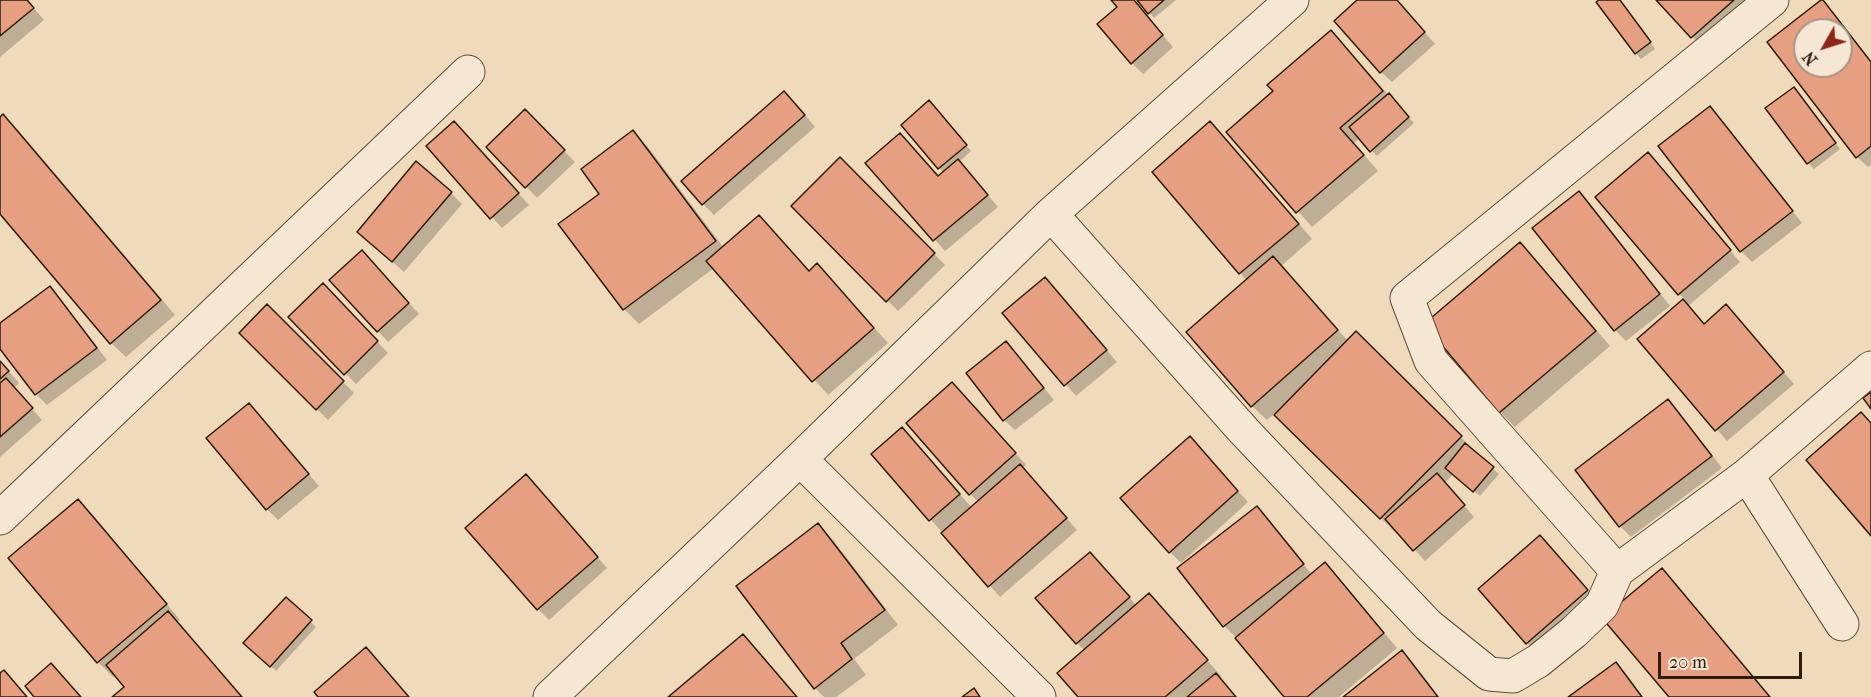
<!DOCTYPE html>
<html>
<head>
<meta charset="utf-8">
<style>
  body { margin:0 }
  #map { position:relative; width:1871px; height:697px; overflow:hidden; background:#efdabc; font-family:"IM FELL French Canon",serif }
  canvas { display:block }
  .north { position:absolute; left:1793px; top:18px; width:60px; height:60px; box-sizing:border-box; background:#f5e7d3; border:2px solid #a59683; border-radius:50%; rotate:231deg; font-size:16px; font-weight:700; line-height:24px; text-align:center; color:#2e1c0b }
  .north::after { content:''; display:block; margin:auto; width:21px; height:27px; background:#8f2418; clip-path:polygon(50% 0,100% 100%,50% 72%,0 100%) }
  .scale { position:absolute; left:1658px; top:652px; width:144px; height:27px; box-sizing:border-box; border:3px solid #2e1c0b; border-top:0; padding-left:8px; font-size:18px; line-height:21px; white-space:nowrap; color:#2e1c0b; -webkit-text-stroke:4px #f5e7d3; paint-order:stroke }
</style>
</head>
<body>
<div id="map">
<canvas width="1871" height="697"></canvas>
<div class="north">N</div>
<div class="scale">20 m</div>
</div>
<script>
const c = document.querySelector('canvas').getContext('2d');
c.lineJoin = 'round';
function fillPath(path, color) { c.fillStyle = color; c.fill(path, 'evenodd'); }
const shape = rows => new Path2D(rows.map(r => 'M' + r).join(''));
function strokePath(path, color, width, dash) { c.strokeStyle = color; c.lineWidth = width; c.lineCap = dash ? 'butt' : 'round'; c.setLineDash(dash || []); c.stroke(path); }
fillPath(shape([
  [0,0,27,0,44,20,0,57],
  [1113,0,1133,0,1173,47,1143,74,1132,63,1119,7],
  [1139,0,1176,0,1154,18],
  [1359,0,1396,0,1435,44,1392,82,1381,72],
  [1602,0,1620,0,1655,49,1641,59,1636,53],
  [1658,0,1758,0,1703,48],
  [1822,1,1833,12,1871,61,1871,165,1868,167,1857,157,1769,42],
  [1805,30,1841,30,1841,66,1805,66],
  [1331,32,1414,123,1377,156,1360,138,1354,143,1378,171,1312,227,1228,133,1275,92],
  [1799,95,1840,149,1814,169,1808,163],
  [795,103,815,127,714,215,703,204],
  [934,108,971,151,959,162,998,207,945,251,867,163,900,135,939,178,944,173,903,125],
  [1710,108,1721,119,1802,223,1752,262,1741,251],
  [525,111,575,162,537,198,488,147],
  [3,116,18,130,175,315,126,357,111,343,0,212,0,119],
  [1210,123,1225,138,1312,239,1281,266,1348,341,1356,333,1476,452,1474,453,1499,474,1480,496,1453,474,1445,483,1474,517,1425,561,1398,531,1396,533,1275,413,1267,420,1252,406,1247,281,1154,172],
  [633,132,648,147,723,247,810,272,817,265,888,343,828,395,714,268,639,324,624,309,560,224,601,194],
  [465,134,529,205,502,228,492,217],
  [840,159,945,265,898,311,793,206],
  [1658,165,1740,262,1688,306,1705,325,1737,317,1794,384,1727,441,1639,339,1685,299,1679,294],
  [451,193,462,204,404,272,359,232],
  [1579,193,1590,204,1670,306,1626,341,1615,330],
  [1520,244,1535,259,1610,346,1515,427,1500,412,1426,325],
  [373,263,419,314,388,342,378,331],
  [1045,279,1117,362,1076,396,1004,313],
  [323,285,388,353,356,384,290,317],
  [50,288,60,299,107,360,47,405,36,394,0,346,0,325],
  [267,306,354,393,328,420,241,333],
  [1006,343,1054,400,1015,430,1004,420],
  [0,361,19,383,14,388,42,420,0,457],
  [963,395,1026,465,1022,468,1077,530,1000,597,873,455,913,440,972,508,979,502,970,494],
  [1668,401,1679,412,1722,468,1631,537,1620,526,1577,471],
  [249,405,319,486,278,520,267,509],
  [1200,449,1248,502,1181,563,1170,552],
  [537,487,607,568,549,620,538,609],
  [78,501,93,515,180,620,177,622,242,697,115,697,126,687,116,674,113,677,98,662,10,558],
  [1257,508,1268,518,1312,575,1325,565,1339,579,1397,648,1339,697,1286,697,1235,636,1224,626],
  [818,525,833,540,898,625,854,659,866,675,836,697,824,697,815,688],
  [1551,548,1598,602,1538,654,1527,643],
  [1100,565,1137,606,1163,610,1221,676,1219,678,1236,697,1080,697,1085,651,1077,643],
  [1662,570,1676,585,1770,697,1671,697],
  [286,599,316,627,276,671,251,649],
  [743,636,758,650,797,697,671,697],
  [1402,652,1413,663,1439,697,1345,697],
  [1616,664,1627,675,1643,697,1571,697]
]), '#0003');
const building = shape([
  [0,0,27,0,34,8,0,36,0,0],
  [1111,0,1134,0,1163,35,1131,64,1097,24,1117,7,1111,0],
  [1137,0,1164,0,1148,14,1137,0],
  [1357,0,1397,0,1425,32,1380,73,1334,21,1357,0],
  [1599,0,1620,0,1651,42,1635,54,1596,2,1599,0],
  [1656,0,1734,0,1691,38,1656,0],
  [1821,0,1823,0,1871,62,1871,146,1856,158,1767,42,1821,0],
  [1805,30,1841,30,1841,66,1805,66,1805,30],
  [1331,30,1383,91,1340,128,1364,155,1296,213,1226,132,1273,91,1267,85,1331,30],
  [1794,87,1836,143,1807,164,1765,108,1794,87],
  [784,91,805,115,702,205,681,181,784,91],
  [1389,93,1409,117,1370,152,1349,127,1389,93],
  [929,100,967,145,938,169,901,125,929,100],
  [1710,106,1793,211,1740,252,1658,146,1710,106],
  [525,109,565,150,525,188,486,147,525,109],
  [3,114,161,300,110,344,0,214,0,117,3,114],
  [454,121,519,193,490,219,426,146,454,121],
  [1210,121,1299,224,1239,274,1152,172,1210,121],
  [633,130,716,241,623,310,558,224,599,194,581,169,633,130],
  [900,133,938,176,958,159,988,195,933,241,865,163,900,133],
  [1648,152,1731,250,1678,295,1595,197,1648,152],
  [840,157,935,253,886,302,791,206,840,157],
  [416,161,452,192,392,262,357,232,416,161],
  [1579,191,1660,294,1614,331,1532,228,1579,191],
  [759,215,809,271,817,263,874,328,812,382,706,261,759,215],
  [1520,242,1596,331,1499,413,1424,324,1520,242],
  [362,250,409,303,377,332,329,280,362,250],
  [1273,256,1338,330,1251,407,1186,332,1273,256],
  [1045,277,1107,350,1064,386,1002,313,1045,277],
  [323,283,378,341,344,375,288,317,323,283],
  [50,286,97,348,35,395,0,349,0,323,50,286],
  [1683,299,1704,324,1726,304,1784,372,1715,431,1637,339,1683,299],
  [267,304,344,381,316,410,239,333,267,304],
  [1356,331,1462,436,1380,519,1274,415,1356,331],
  [1006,341,1044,388,1003,421,966,373,1006,341],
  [0,361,9,371,0,379,0,361],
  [6,378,33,408,0,437,0,383,6,378],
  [952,382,1016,453,969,495,906,423,952,382],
  [1871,392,1871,409,1863,398,1871,392],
  [1668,399,1712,456,1619,527,1575,470,1668,399],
  [249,403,309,474,266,510,206,438,249,403],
  [1861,412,1871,423,1871,536,1806,460,1861,412],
  [902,427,960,494,929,521,871,454,902,427],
  [1190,436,1238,491,1169,553,1120,498,1190,436],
  [1465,443,1494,467,1473,492,1445,468,1465,443],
  [1020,464,1067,518,988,587,941,533,1020,464],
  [1437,473,1465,505,1413,551,1385,519,1437,473],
  [526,474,598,557,537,610,465,528,526,474],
  [78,499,167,604,97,663,8,558,78,499],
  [1257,506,1304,564,1223,627,1177,568,1257,506],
  [818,523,885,610,841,643,852,659,814,689,736,586,818,523],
  [1540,535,1588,590,1526,644,1478,589,1540,535],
  [1090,552,1130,597,1076,644,1035,598,1090,552],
  [1325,562,1384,633,1307,697,1284,697,1235,638,1325,562],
  [1662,568,1770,697,1669,697,1602,618,1662,568],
  [1149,593,1208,660,1165,697,1078,697,1057,673,1149,593],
  [286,597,312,620,270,667,243,643,286,597],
  [168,611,242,697,112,697,124,687,106,665,168,611],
  [743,634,797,697,668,697,743,634],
  [366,647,409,697,318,697,314,692,366,647],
  [1402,650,1438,697,1343,697,1402,650],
  [1616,662,1642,697,1568,697,1616,662],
  [51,663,81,697,34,697,25,686,51,663],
  [4,670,27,697,0,697,0,673,4,670],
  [1216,673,1236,697,1187,697,1216,673],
  [974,688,980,697,962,697,974,688]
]);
fillPath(building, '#e69f80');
strokePath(building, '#2e1c0b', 1.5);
const street = shape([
  [1051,214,1244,431,1428,625,1489,674,1513,676,1538,661,1574,632,1602,605,1617,571,1747,475,1871,368],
  [800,459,1039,697],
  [1747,475,1842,624],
  [0,518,468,72],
  [1617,571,1431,361,1407,298,1772,0],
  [550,697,800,459,1051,214,1292,0]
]);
strokePath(street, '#5e4c37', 35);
strokePath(street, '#f5e7d3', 33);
</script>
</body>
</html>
